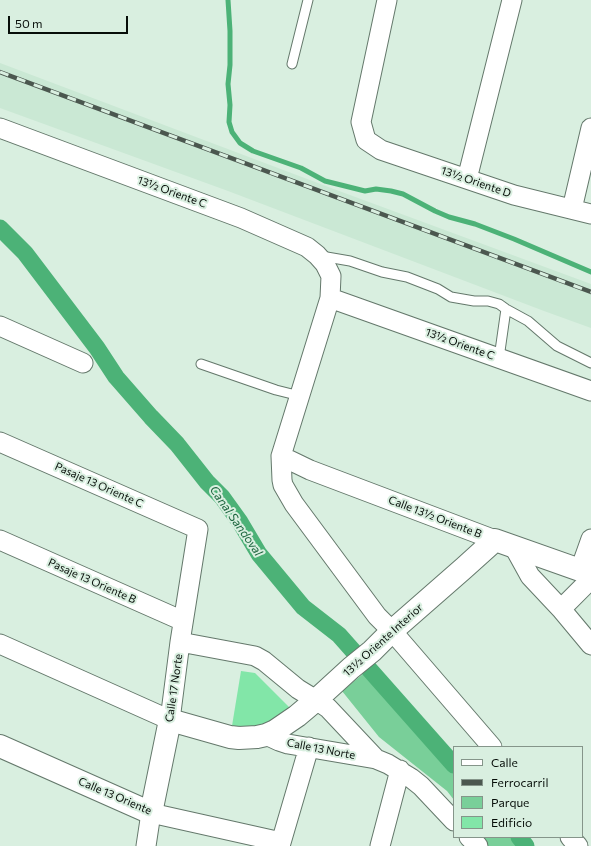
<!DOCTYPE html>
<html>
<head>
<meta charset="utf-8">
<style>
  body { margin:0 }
  #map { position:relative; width:591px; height:846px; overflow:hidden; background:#d9efe0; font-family:Commissioner,sans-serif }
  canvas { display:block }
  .legend { position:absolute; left:453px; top:746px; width:130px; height:92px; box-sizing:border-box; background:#d9efe0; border:1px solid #85958a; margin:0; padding:5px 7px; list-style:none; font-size:12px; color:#070e09 }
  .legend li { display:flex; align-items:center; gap:8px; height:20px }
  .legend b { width:20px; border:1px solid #85958a }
  .scale { position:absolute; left:8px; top:16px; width:120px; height:18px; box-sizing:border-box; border:2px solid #070e09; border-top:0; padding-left:5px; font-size:12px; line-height:14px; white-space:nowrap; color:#070e09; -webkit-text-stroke:3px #d9efe0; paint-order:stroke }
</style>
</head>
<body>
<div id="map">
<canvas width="591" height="846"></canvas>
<ul class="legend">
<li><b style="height:5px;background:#fff"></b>Calle</li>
<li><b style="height:5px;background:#4b574f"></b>Ferrocarril</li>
<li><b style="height:11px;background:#79cf99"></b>Parque</li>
<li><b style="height:11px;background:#82e6a8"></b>Edificio</li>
</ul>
<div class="scale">50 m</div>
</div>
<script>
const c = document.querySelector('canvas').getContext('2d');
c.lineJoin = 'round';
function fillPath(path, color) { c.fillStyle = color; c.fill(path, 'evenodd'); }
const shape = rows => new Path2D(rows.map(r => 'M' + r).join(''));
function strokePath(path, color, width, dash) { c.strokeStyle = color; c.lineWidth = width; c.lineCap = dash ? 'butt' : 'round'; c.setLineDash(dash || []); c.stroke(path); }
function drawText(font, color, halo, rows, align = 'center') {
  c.font = font + ' Commissioner,sans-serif'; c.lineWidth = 4; c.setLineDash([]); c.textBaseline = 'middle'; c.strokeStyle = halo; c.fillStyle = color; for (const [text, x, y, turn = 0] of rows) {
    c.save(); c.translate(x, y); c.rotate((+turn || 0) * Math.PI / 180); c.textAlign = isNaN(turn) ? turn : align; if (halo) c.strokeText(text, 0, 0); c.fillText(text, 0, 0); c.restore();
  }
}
fillPath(shape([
  [0,63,331,188,591,284,591,328,544,311,228,191,0,108]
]), '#cae8d4');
fillPath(shape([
  [369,669,454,767,454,800,447,791,379,737,342,691],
  [481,837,515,837,523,846,488,846]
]), '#79cf99');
strokePath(shape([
  [228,0,230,31,230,65,228,84,230,105,229,122,232,132,240,143,253,151,301,168,325,181,365,191,376,189,391,191,403,194,435,211,449,217,475,224,514,239,591,272]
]), '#4cb277', 5);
strokePath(shape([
  [0,228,25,253,97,348,116,377,151,417,177,444,207,482,222,497,240,522,259,554,303,607,339,635,454,765],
  [519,837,526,846]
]), '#4cb277', 17);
fillPath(shape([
  [241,671,255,673,292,710,275,723,231,732]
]), '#82e6a8');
const lane = shape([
  [292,64,308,0],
  [321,256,350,261,382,272,407,277,438,289,451,297,474,301,488,301,499,304,506,309,528,321,557,346,591,363],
  [499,358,506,309],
  [201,364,276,390,300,396]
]);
const street = shape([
  [387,0,361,122,366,140,381,150,514,195,591,214],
  [0,128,241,218,307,247,317,255,325,264,331,276,330,298,281,456,282,480,283,485,294,504,377,616,392,631,492,747],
  [467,179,512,0],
  [572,209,591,128],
  [330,298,591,391],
  [0,326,83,363],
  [0,442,198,529,180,642,170,720,0,644],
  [281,456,310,470,495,540],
  [0,540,183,621],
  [514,547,530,576,561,609,591,645],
  [580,570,591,539],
  [561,609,591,579],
  [180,642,255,656,264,661,298,689,316,700,328,708,376,759],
  [266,735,279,741,288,744,376,759,388,764,411,778,421,786,454,821],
  [469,837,478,846],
  [570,837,578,846],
  [146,846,151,813,281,842],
  [280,846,309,747],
  [380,846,400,770]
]);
const secondary = shape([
  [0,746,151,813,170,720,230,737,239,738,257,737,266,735,275,731,297,716,316,700,351,668,372,651,392,631,464,568,495,540,591,574]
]);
strokePath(lane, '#64786b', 11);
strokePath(street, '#64786b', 21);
strokePath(secondary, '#64786b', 24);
strokePath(lane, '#fff', 9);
strokePath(street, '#fff', 19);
strokePath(secondary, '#fff', 22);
const rail = shape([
  [0,72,591,292]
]);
strokePath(rail, '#4b574f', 4.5);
strokePath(rail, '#d9efe0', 3, [9]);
drawText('11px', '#070e09', '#d9efe0', [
  ["13½ Oriente D",476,182,19],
  ["13½ Oriente C",172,192,20],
  ["13½ Oriente C",460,344,20],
  ["Pasaje 13 Oriente C",99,485,24],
  ["Calle 13½ Oriente B",435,517,21],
  ["Pasaje 13 Oriente B",92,581,24],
  ["13½ Oriente Interior",383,640,-42],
  ["Calle 17 Norte",174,688,-82],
  ["Calle 13 Norte",321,749,11],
  ["Calle 13 Oriente",115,796,23]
]);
drawText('italic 12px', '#1d653e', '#d9efe0', [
  ["Canal Sandoval",236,521,55]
]);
</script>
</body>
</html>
